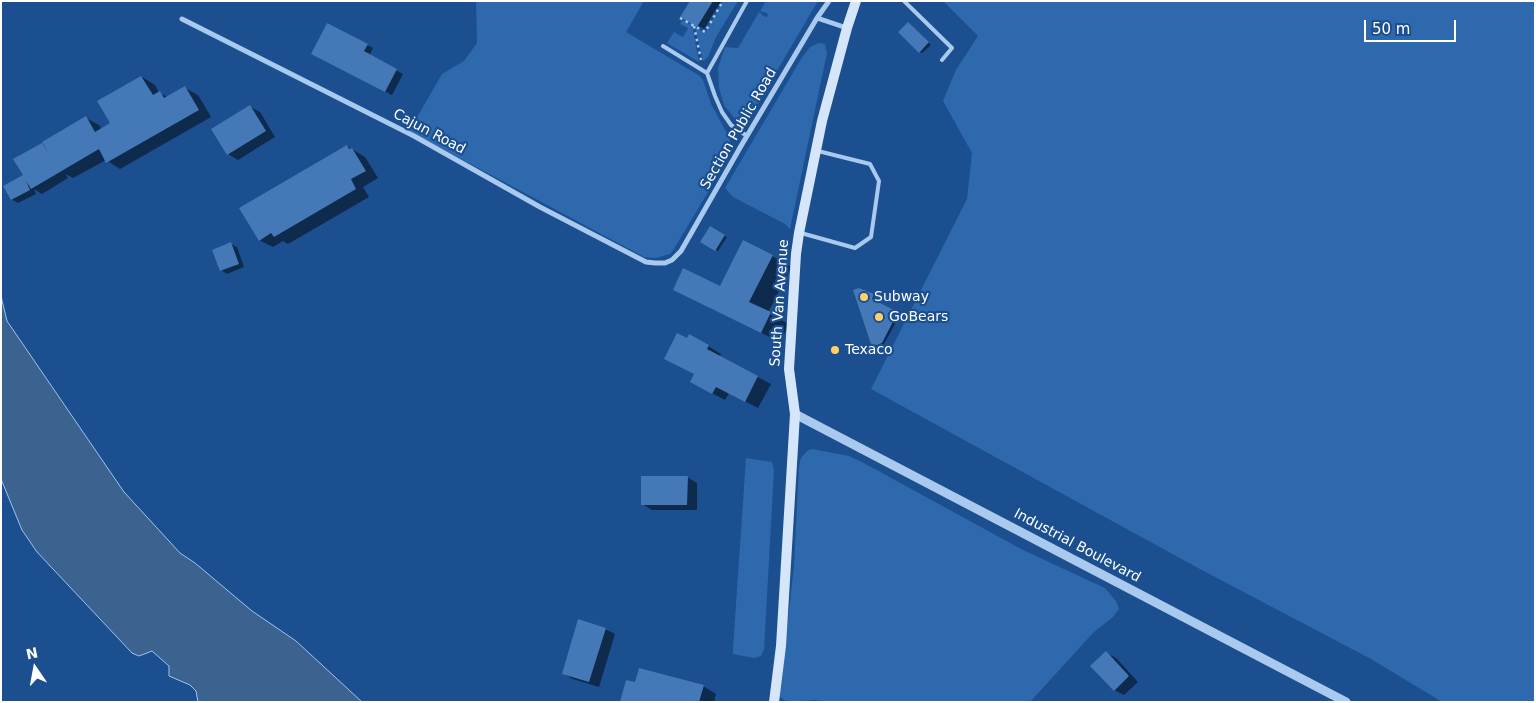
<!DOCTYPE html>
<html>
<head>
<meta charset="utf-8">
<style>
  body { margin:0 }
  #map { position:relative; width:1536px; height:703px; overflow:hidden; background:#1b4f8f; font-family:"DejaVu Sans",sans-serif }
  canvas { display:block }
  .frame { position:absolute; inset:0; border:2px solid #fff; pointer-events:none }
  .north { position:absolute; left:10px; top:643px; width:50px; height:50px; -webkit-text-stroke:4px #1b4f8f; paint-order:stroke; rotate:348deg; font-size:14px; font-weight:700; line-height:20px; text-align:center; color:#fff }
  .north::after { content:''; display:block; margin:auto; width:18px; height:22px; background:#fff; clip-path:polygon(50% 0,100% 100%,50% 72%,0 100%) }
  .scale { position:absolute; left:1364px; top:20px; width:92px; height:22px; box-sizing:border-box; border:2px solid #fff; border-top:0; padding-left:6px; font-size:15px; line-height:18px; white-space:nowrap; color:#fff; -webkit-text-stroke:4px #1b4f8f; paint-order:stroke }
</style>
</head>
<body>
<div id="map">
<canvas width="1536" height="703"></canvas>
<div class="frame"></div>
<div class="north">N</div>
<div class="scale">50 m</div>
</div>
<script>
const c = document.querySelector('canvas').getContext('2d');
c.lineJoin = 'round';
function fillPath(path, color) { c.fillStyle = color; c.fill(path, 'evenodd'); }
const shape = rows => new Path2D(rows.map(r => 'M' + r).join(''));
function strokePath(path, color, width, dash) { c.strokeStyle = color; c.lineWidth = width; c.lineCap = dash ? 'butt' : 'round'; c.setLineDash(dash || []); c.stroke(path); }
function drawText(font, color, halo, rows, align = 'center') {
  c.font = font + ' "DejaVu Sans",sans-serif'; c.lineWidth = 4.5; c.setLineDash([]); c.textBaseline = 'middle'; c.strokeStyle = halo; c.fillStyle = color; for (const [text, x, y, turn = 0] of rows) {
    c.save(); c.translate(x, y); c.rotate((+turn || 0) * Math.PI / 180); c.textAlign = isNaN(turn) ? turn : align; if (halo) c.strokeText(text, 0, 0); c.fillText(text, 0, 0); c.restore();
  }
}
fillPath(shape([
  [476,1,644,1,626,32,700,76,703,80,711,104,729,137,733,150,674,249,670,254,656,258,644,257,409,131,442,74,464,61,477,43],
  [723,1,738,1,716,37,708,57,703,61,695,27,705,33],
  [766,1,818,1,758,103,746,122,743,122,734,118,724,105,719,88,718,68,725,47,738,48,759,12,765,17,768,16,767,13,760,11],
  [943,1,1535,1,1535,702,1442,702,1371,659,1198,568,871,389,967,199,972,153,943,101,956,70,978,36],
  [683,20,692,25,699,62,667,43,674,32,683,37,688,28,680,24],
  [819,43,825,44,827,53,790,229,785,224,733,197,725,188,801,59,810,47],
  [812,449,849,456,862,462,1023,550,1105,588,1116,601,1119,609,1113,617,1093,633,1030,702,827,702,815,700,794,702,784,700,780,697,780,690,794,566,799,466,801,458,807,451],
  [746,458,772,462,774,470,764,650,761,656,754,658,733,654,733,648]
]), '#2e69ad');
const water = shape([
  [1,296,7,321,124,492,180,553,195,563,252,611,296,641,362,702,198,702,196,691,190,685,169,676,169,666,152,651,139,656,132,653,37,552,22,530,1,479,1,296]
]);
fillPath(water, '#3c6290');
strokePath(water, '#9cc4f0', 1);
fillPath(shape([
  [691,1,721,1,704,29,682,16],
  [910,25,931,45,922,53,920,52],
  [367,45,373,48,369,56,403,74,392,95,319,57],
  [142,77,155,85,159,93,168,97,185,88,198,95,211,117,120,169,106,160,73,178,65,174,68,178,42,194,34,189,36,194,18,203,11,199,22,176,42,145,46,147,86,118,99,125,102,130,112,124],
  [250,107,260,112,275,137,238,160,228,154],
  [347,146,365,157,378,178,363,187,369,197,288,244,283,241,273,247,259,240],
  [710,228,727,237,718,251,702,242],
  [231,244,237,247,244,267,227,274,221,270],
  [772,256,791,267,768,313,789,324,780,342,694,300,721,287],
  [859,289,876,297,875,302,900,315,884,344,876,348,873,347,855,291],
  [688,340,708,346,721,354,720,357,771,384,758,408,729,393,725,400,704,389,695,374],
  [687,477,697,483,697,510,652,510,642,504],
  [605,629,615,634,599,687,573,679,563,673],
  [1106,653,1116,658,1138,682,1124,695,1114,690],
  [636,684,703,686,716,694,714,702,622,702]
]), '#0007');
fillPath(shape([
  [690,1,713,1,697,27,680,17],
  [908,22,929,42,919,53,898,32],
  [327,23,368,44,364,51,397,69,385,92,311,54],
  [141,76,153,95,160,91,164,98,185,86,199,110,106,163,99,149,31,189,26,181,30,190,11,200,3,186,23,175,13,159,42,143,48,152,42,142,86,116,95,132,110,123,97,101],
  [250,105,266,131,227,155,211,129],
  [347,145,349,149,352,148,366,171,351,179,356,189,274,237,271,233,259,241,239,208],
  [710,226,725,235,715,251,700,242],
  [743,240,773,255,749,302,771,312,761,333,673,290,683,268,720,286],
  [231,242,239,264,220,271,212,250],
  [859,288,874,294,872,299,898,312,882,343,872,347,853,290],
  [677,333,687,338,689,334,709,345,707,349,758,376,745,402,716,387,712,394,690,382,694,374,664,359],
  [641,476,688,476,687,505,641,505],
  [578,619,606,628,589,682,562,674],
  [1106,651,1129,676,1114,691,1090,666],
  [639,668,704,685,699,702,620,702,626,680,635,682]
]), '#4478b7');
strokePath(shape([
  [680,18,705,32,723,1],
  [694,26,701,60]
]), '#a9c9ee', 2.5, [2.5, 4]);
strokePath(shape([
  [747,1,707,73,715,96,722,112,731,125,747,136],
  [904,1,952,48,942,60],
  [663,46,707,73],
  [801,233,855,248,871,237,879,181,870,164,818,151]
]), '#a9c9ee', 4);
strokePath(shape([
  [817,18,847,28],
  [182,19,414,136,540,207,646,262,655,263,665,263,672,260,681,251,741,146,817,18,829,1]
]), '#a9c9ee', 5);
strokePath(shape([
  [795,414,1346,702]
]), '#a9c9ee', 9);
strokePath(shape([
  [774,702,781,646,795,414,789,369,796,254,799,233,822,121,847,28,856,1]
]), '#d6e6fa', 10);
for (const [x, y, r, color] of [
  [864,297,5,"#ffd166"],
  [879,317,5,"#ffd166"],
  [835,350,5,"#ffd166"]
]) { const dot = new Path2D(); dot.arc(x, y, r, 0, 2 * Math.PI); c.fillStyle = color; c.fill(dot); strokePath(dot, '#1b4f8f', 2); }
drawText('14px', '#fff', '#1b4f8f', [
  ["Section Public Road",739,129,-60],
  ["Cajun Road",429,132,28],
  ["South Van Avenue",780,303,-86],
  ["Industrial Boulevard",1077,546,28]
]);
drawText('14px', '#fff', '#1b4f8f', [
  ["Subway",874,297],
  ["GoBears",889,317],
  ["Texaco",845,350]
], 'left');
</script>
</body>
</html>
